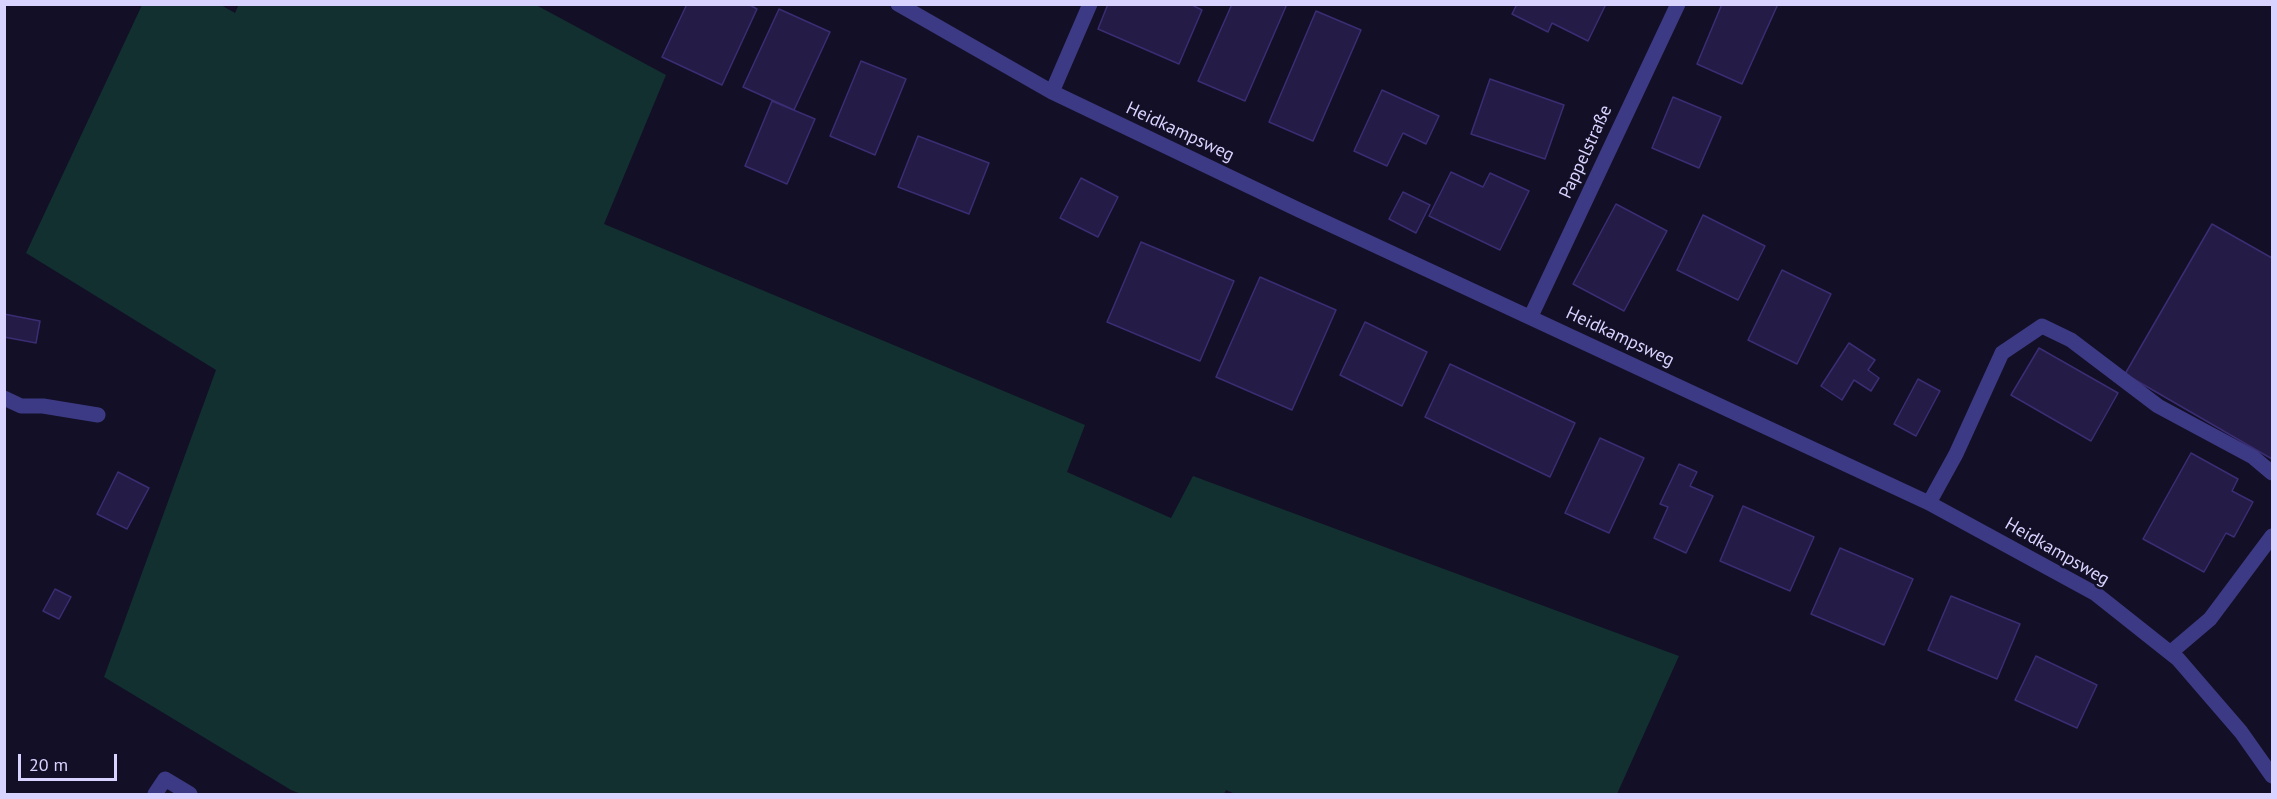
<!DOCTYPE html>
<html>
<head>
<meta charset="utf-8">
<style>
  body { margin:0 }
  #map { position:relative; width:2277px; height:799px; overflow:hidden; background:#130f26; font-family:"PT Sans",sans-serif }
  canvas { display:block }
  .frame { position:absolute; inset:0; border:6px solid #d9d4ff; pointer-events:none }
  .scale { position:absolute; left:18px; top:754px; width:99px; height:27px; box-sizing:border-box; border:3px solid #d9d4ff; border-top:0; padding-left:8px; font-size:18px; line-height:21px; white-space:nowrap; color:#d9d4ff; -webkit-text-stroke:4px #130f26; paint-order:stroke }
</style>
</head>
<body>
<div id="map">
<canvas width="2277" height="799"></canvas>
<div class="frame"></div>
<div class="scale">20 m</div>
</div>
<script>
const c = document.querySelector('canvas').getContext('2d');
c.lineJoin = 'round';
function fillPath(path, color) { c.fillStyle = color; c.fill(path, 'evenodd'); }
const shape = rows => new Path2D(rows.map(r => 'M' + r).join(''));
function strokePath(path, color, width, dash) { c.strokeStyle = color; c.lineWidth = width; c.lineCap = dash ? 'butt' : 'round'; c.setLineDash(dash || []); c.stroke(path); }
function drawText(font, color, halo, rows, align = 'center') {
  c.font = font + ' "PT Sans",sans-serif'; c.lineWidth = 5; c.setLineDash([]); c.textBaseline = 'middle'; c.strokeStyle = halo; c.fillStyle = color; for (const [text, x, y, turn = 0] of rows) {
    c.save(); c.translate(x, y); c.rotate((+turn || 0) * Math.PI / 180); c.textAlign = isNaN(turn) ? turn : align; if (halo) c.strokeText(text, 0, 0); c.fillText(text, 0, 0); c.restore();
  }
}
fillPath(shape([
  [239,4,536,5,666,75,604,224,1085,425,1067,472,1171,518,1193,476,1679,656,1617,794,1235,794,1226,790,1224,794,301,794,291,790,104,677,216,370,26,253,142,5,221,5,235,13]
]), '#12302f');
const building = shape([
  [687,4,748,4,757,9,722,85,662,57,687,4],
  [1108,4,1190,4,1202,10,1179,64,1098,29,1108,4],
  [1232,4,1287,4,1245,101,1198,81,1232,4],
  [1517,4,1606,4,1588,41,1552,23,1548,32,1512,14,1517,4],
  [1722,4,1778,4,1742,84,1697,64,1722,4],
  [779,9,830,32,794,110,743,87,779,9],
  [1316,11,1361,30,1313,141,1269,122,1316,11],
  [861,61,906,79,875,155,830,136,861,61],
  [1490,79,1564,105,1545,159,1471,134,1490,79],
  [1382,90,1439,116,1426,144,1403,133,1387,166,1354,151,1382,90],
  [1673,97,1721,117,1699,168,1652,148,1673,97],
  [772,101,815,119,787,184,745,166,772,101],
  [918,136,989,163,969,214,898,187,918,136],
  [1451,172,1483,187,1490,173,1529,191,1500,250,1429,216,1451,172],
  [1081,178,1118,197,1098,237,1060,218,1081,178],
  [1403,192,1430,205,1416,233,1389,219,1403,192],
  [1616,204,1667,231,1624,311,1573,284,1616,204],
  [1703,215,1765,246,1738,300,1677,270,1703,215],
  [2212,224,2272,258,2272,459,2125,374,2212,224],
  [1141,242,1234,281,1200,361,1107,322,1141,242],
  [1782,270,1831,294,1797,364,1748,340,1782,270],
  [1260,277,1336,310,1292,410,1216,377,1260,277],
  [4,314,40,321,36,343,4,337,4,314],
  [1365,322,1427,352,1402,406,1340,375,1365,322],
  [1849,343,1875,360,1868,370,1879,378,1871,391,1854,380,1842,400,1821,386,1849,343],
  [2039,348,2118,393,2091,441,2011,395,2039,348],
  [1450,364,1575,423,1550,477,1425,417,1450,364],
  [1918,379,1940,391,1916,436,1894,424,1918,379],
  [1600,438,1644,458,1609,533,1565,513,1600,438],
  [2191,453,2238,479,2232,491,2253,502,2234,537,2226,533,2204,572,2143,539,2191,453],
  [1679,464,1697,472,1690,486,1713,496,1686,553,1654,538,1668,507,1660,504,1679,464],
  [118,472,149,488,127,529,97,514,118,472],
  [1743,506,1814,537,1790,591,1720,561,1743,506],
  [1840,548,1913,579,1884,645,1811,614,1840,548],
  [55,589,71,597,59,619,43,611,55,589],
  [1951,596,2020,624,1997,679,1928,650,1951,596],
  [2036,656,2097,685,2077,728,2015,700,2036,656]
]);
fillPath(building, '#241b47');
strokePath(building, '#3b2d73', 1.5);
strokePath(shape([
  [898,4,1052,92,1299,210,1929,503,2096,594,2178,659,2241,732,2272,776],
  [1052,92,1090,4],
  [1531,316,1678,4],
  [4,398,21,406,43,406,98,415],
  [1929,503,1956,454,2002,353,2042,326,2071,340,2158,406,2253,457,2272,473],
  [2170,653,2210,619,2272,536],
  [155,794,165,779,190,794]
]), '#3d3a85', 15);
drawText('18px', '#d9d4ff', '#130f26', [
  ["Heidkampsweg",1180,132,25],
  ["Pappelstraße",1586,152,-65],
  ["Heidkampsweg",1620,337,25],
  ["Heidkampsweg",2057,552,30]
]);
</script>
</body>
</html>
